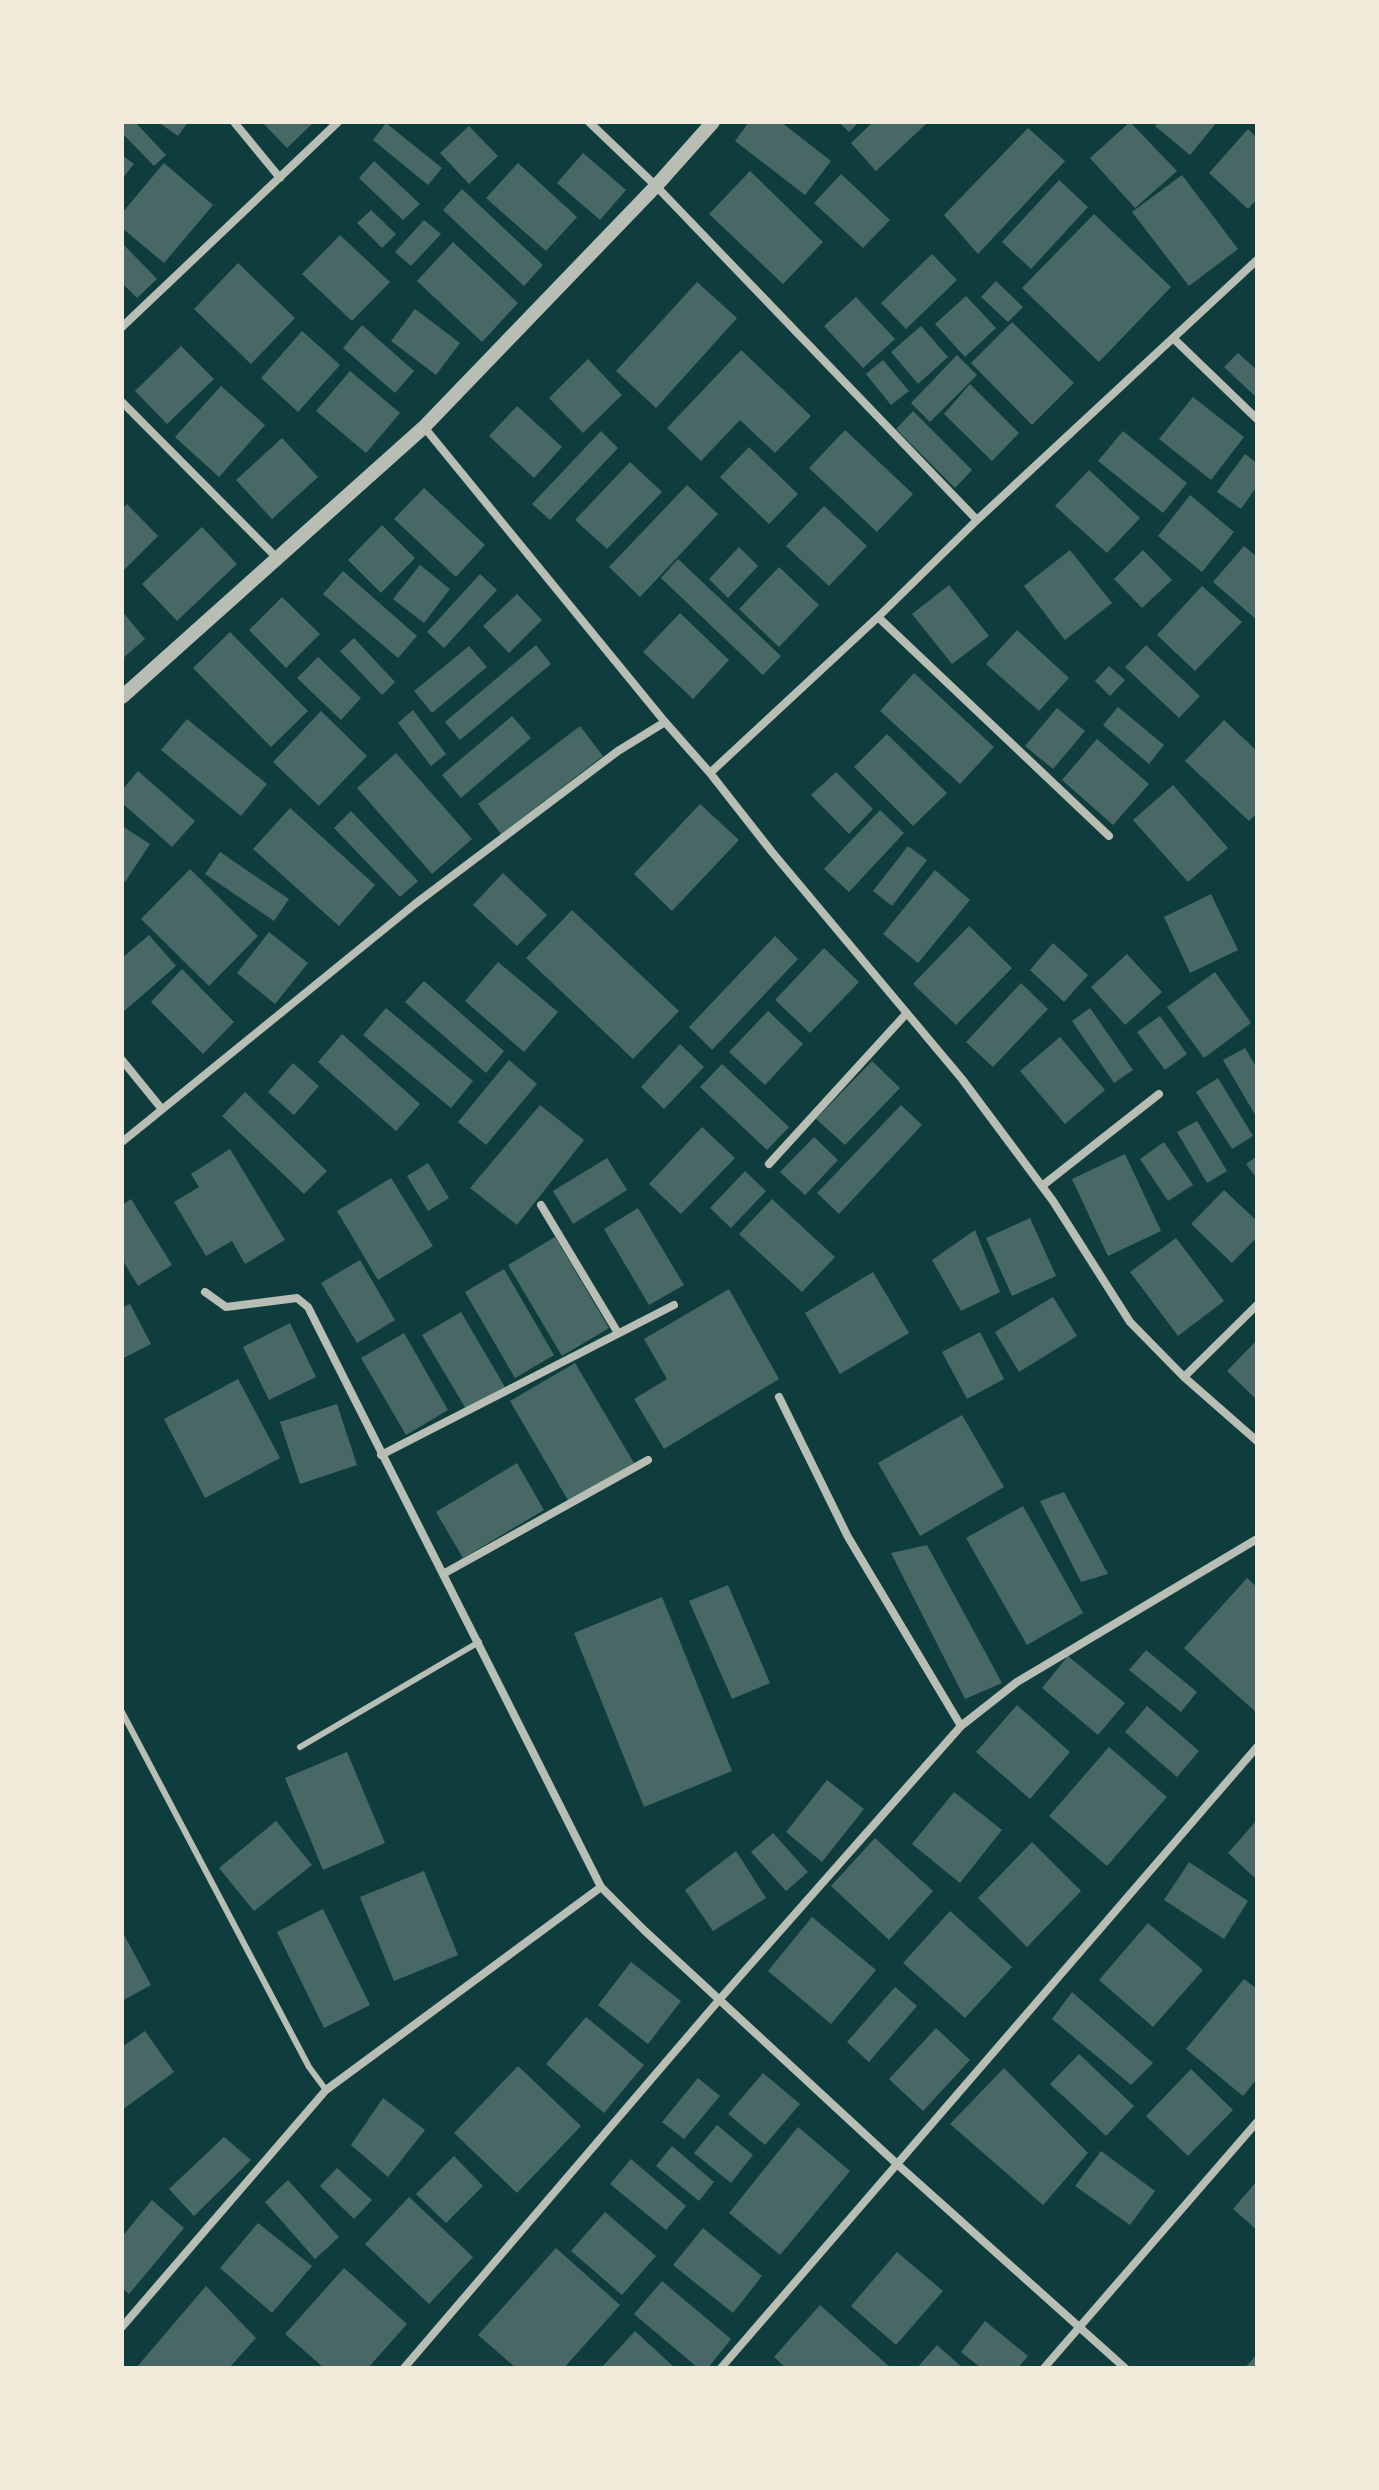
<!DOCTYPE html>
<html>
<head>
<meta charset="utf-8">
<style>
  body { margin:0 }
  #map { position:relative; width:1379px; height:2490px; overflow:hidden; background:#0f3d3e; font-family:"Roboto Serif",serif }
  canvas { display:block }
  .frame { position:absolute; inset:0; border:124px solid #f1e9da; pointer-events:none }
</style>
</head>
<body>
<div id="map">
<canvas width="1379" height="2490"></canvas>
<div class="frame"></div>
</div>
<script>
const c = document.querySelector('canvas').getContext('2d');
c.lineJoin = 'round';
function fillPath(path, color) { c.fillStyle = color; c.fill(path, 'evenodd'); }
const shape = rows => new Path2D(rows.map(r => 'M' + r).join(''));
function strokePath(path, color, width, dash) { c.strokeStyle = color; c.lineWidth = width; c.lineCap = dash ? 'butt' : 'round'; c.setLineDash(dash || []); c.stroke(path); }
fillPath(shape([
  [122,122,135,122,166,155,154,166,122,133],
  [158,122,188,122,178,136],
  [262,122,314,122,287,148],
  [749,122,781,122,831,161,805,195,735,141],
  [839,122,859,122,849,132],
  [873,122,928,122,876,171,851,143],
  [1130,122,1177,171,1135,208,1090,158],
  [1159,122,1217,122,1190,155,1155,126],
  [386,123,442,168,428,185,373,140],
  [469,126,498,156,469,184,440,153],
  [1028,128,1065,161,978,254,944,215],
  [1248,129,1257,138,1257,199,1248,209,1209,173],
  [583,153,626,190,600,220,557,183],
  [122,155,134,164,122,179],
  [374,161,420,204,403,220,359,178],
  [164,163,213,205,164,263,122,228,122,213],
  [518,163,577,217,546,251,486,198],
  [750,171,823,242,783,284,709,214],
  [841,174,890,220,863,248,814,203],
  [1182,175,1238,249,1189,286,1132,212],
  [1059,180,1088,207,1031,269,1002,242],
  [462,189,543,265,524,286,443,210],
  [371,210,396,234,382,248,357,223],
  [1094,214,1171,287,1099,362,1022,288],
  [424,220,441,234,411,266,395,252],
  [340,235,390,282,352,321,302,274],
  [453,242,518,303,482,342,417,281],
  [122,243,157,279,137,298,122,283],
  [932,254,957,280,906,329,881,303],
  [238,263,295,318,251,364,194,309],
  [996,281,1023,307,1008,322,981,297],
  [697,282,737,318,656,408,616,371],
  [966,296,996,328,965,357,935,324],
  [856,297,895,339,863,368,824,326],
  [415,309,460,343,436,375,391,341],
  [1012,322,1074,383,1032,425,971,363],
  [362,325,414,371,395,393,343,348],
  [921,326,948,357,918,384,891,352],
  [302,331,340,365,298,412,261,378],
  [181,346,214,379,167,424,135,391],
  [741,350,811,416,775,453,740,420,701,461,667,428],
  [1238,353,1257,370,1257,398,1224,367],
  [957,355,977,375,930,422,911,403],
  [588,359,622,395,583,433,549,398],
  [883,360,909,391,891,405,866,374],
  [350,371,400,413,366,453,316,411],
  [970,384,1019,433,992,461,944,414],
  [221,386,265,425,219,477,175,437],
  [1193,397,1244,437,1211,480,1159,439],
  [517,406,562,447,534,478,489,436],
  [913,411,972,470,955,488,896,429],
  [845,430,913,494,877,532,809,468],
  [601,431,618,448,550,520,532,504],
  [1123,431,1187,483,1163,513,1098,461],
  [282,438,318,477,272,519,236,480],
  [749,447,798,494,769,524,720,477],
  [1245,454,1257,463,1257,486,1241,509,1217,492],
  [630,462,662,492,607,549,575,520],
  [1089,470,1140,518,1107,553,1055,506],
  [687,485,718,514,640,597,609,567],
  [424,488,485,545,456,577,394,519],
  [1190,495,1234,532,1202,572,1158,536],
  [127,504,158,536,124,570,122,568,122,509],
  [824,506,867,546,829,586,786,546],
  [382,525,415,558,381,593,348,560],
  [202,527,237,564,177,621,142,584],
  [1244,546,1257,557,1257,620,1213,582],
  [739,547,758,566,728,598,709,579],
  [1070,550,1112,603,1065,640,1024,586],
  [1143,550,1172,580,1142,608,1114,579],
  [678,559,781,656,763,675,661,578],
  [420,565,450,589,424,623,393,599],
  [779,567,819,605,779,647,739,609],
  [343,571,417,636,398,658,323,594],
  [480,574,497,590,444,648,427,632],
  [949,585,989,636,952,664,912,614],
  [1202,586,1242,622,1195,671,1157,635],
  [517,594,542,620,509,653,483,626],
  [282,597,320,634,286,668,249,630],
  [122,611,145,639,122,659],
  [680,613,729,660,693,699,643,652],
  [1017,630,1069,678,1039,711,986,664],
  [230,632,308,711,271,747,193,668],
  [354,638,395,682,382,695,340,651],
  [536,645,551,664,460,740,445,722],
  [1146,645,1200,696,1179,718,1125,667],
  [469,646,487,667,432,713,414,691],
  [318,657,361,698,341,720,297,678],
  [1109,666,1125,680,1110,696,1095,681],
  [914,673,994,747,960,784,880,711],
  [1118,707,1164,745,1149,764,1103,725],
  [1057,708,1085,731,1053,769,1025,746],
  [413,710,446,754,431,766,398,723],
  [321,711,367,756,319,806,273,762],
  [512,716,531,738,461,798,442,775],
  [187,719,267,784,241,816,161,750],
  [1224,720,1257,751,1257,813,1249,821,1185,761],
  [580,726,603,756,501,834,478,804],
  [887,734,947,793,913,826,854,767],
  [1097,739,1149,784,1113,825,1062,780],
  [396,753,472,839,432,874,357,788],
  [138,771,195,821,172,847,122,803,122,790],
  [836,772,873,809,849,834,811,795],
  [1173,785,1228,848,1188,882,1133,820],
  [700,804,739,840,672,911,634,874],
  [290,808,375,885,339,926,253,849],
  [880,810,904,833,849,892,824,869],
  [351,811,418,881,400,897,334,828],
  [122,826,150,844,125,882,122,879],
  [908,846,927,860,892,906,873,891],
  [220,852,289,899,274,921,205,874],
  [190,869,258,936,209,986,141,919],
  [935,870,970,900,918,963,883,934],
  [503,873,547,915,517,946,473,905],
  [1211,894,1238,950,1190,973,1164,917],
  [572,910,679,1011,633,1059,526,958],
  [969,926,1012,968,956,1025,913,984],
  [269,932,308,963,275,1004,237,973],
  [149,935,176,966,122,1013,122,958],
  [775,936,798,959,712,1050,689,1027],
  [1053,943,1088,975,1064,1002,1030,970],
  [824,948,859,982,810,1033,775,1000],
  [1127,954,1162,992,1125,1025,1091,987],
  [498,962,558,1012,524,1052,465,1001],
  [182,969,234,1022,203,1054,151,1002],
  [1215,972,1251,1023,1204,1058,1167,1007],
  [424,981,504,1051,486,1073,405,1002],
  [1021,983,1048,1009,993,1067,966,1042],
  [386,1008,473,1081,451,1108,363,1035],
  [1090,1008,1133,1070,1114,1083,1072,1021],
  [768,1011,803,1044,765,1085,729,1052],
  [1160,1016,1187,1054,1165,1070,1137,1032],
  [342,1034,420,1104,396,1131,318,1062],
  [1060,1037,1105,1090,1065,1124,1020,1071],
  [680,1044,704,1067,664,1109,641,1087],
  [1245,1048,1257,1068,1257,1118,1223,1060],
  [509,1060,537,1084,486,1145,458,1122],
  [872,1061,900,1088,845,1145,816,1119],
  [293,1063,319,1086,294,1115,268,1092],
  [722,1064,789,1127,767,1150,700,1087],
  [1218,1078,1253,1136,1232,1149,1196,1092],
  [245,1092,327,1171,304,1194,222,1116],
  [540,1105,584,1140,517,1225,470,1188],
  [901,1105,922,1125,839,1214,817,1193],
  [1197,1121,1227,1171,1207,1183,1177,1132],
  [702,1127,735,1158,681,1214,649,1184],
  [814,1137,838,1160,805,1195,780,1172],
  [1164,1142,1193,1185,1168,1201,1140,1159],
  [230,1149,285,1240,245,1264,232,1241,206,1256,174,1202,199,1187,191,1174],
  [1125,1154,1161,1231,1108,1256,1072,1179],
  [1257,1156,1257,1179,1246,1164],
  [607,1158,627,1190,573,1224,553,1191],
  [428,1163,449,1198,428,1211,407,1176],
  [745,1171,766,1191,731,1228,710,1208],
  [391,1178,433,1246,378,1280,337,1211],
  [1224,1190,1257,1221,1257,1237,1232,1263,1191,1224],
  [131,1199,172,1265,138,1286,122,1259,122,1205],
  [772,1199,835,1257,802,1292,739,1234],
  [638,1208,684,1285,649,1305,604,1229],
  [1030,1218,1056,1276,1012,1296,986,1238],
  [975,1230,1000,1292,961,1311,932,1260],
  [555,1237,609,1328,562,1356,508,1265],
  [1176,1238,1224,1301,1178,1336,1130,1272],
  [360,1260,395,1320,357,1343,321,1283],
  [504,1269,554,1355,515,1378,465,1292],
  [873,1272,909,1333,840,1374,805,1313],
  [729,1289,779,1379,664,1449,634,1399,667,1379,644,1339],
  [1053,1297,1077,1336,1019,1372,995,1332],
  [130,1304,151,1344,122,1359,122,1308],
  [461,1312,505,1387,466,1409,422,1335],
  [290,1323,316,1377,269,1400,243,1347],
  [980,1332,1004,1379,967,1399,942,1352],
  [404,1333,448,1410,406,1435,361,1358],
  [1257,1340,1257,1400,1227,1371],
  [575,1363,634,1463,569,1502,510,1401],
  [238,1379,280,1458,205,1498,164,1419],
  [337,1404,357,1465,300,1484,280,1422],
  [962,1415,1004,1487,920,1536,878,1463],
  [517,1463,544,1510,463,1558,436,1512],
  [1064,1492,1108,1574,1081,1582,1040,1501],
  [1023,1506,1083,1613,1027,1645,966,1538],
  [927,1545,1002,1683,965,1699,891,1553],
  [1247,1578,1257,1587,1257,1713,1184,1648],
  [728,1585,770,1683,732,1699,689,1601],
  [662,1597,732,1771,644,1807,574,1633],
  [1146,1650,1197,1692,1181,1712,1129,1670],
  [1068,1656,1125,1703,1098,1735,1042,1688],
  [1017,1705,1070,1752,1030,1799,976,1752],
  [1147,1706,1199,1751,1177,1777,1125,1732],
  [1109,1747,1167,1797,1107,1866,1049,1816],
  [347,1752,385,1843,323,1870,285,1778],
  [827,1780,864,1809,822,1862,786,1832],
  [954,1792,1002,1830,960,1883,912,1844],
  [1257,1820,1257,1880,1228,1853],
  [276,1821,312,1865,254,1911,219,1868],
  [773,1833,808,1872,786,1891,751,1852],
  [875,1838,933,1891,889,1940,831,1886],
  [1032,1842,1081,1891,1027,1947,978,1898],
  [736,1851,766,1898,713,1931,685,1890],
  [1189,1862,1248,1901,1224,1939,1164,1900],
  [424,1871,458,1955,394,1981,360,1897],
  [323,1909,370,2005,324,2028,277,1932],
  [950,1911,1012,1967,965,2018,903,1963],
  [812,1917,876,1970,831,2024,768,1971],
  [1148,1923,1203,1970,1153,2027,1099,1980],
  [122,1931,151,1985,122,2001],
  [631,1962,681,2001,648,2044,598,2005],
  [1244,1979,1257,1989,1257,2079,1243,2096,1186,2049],
  [895,1987,917,2006,869,2062,847,2042],
  [1072,1992,1153,2063,1131,2085,1052,2019],
  [586,2017,644,2065,604,2113,546,2064],
  [936,2028,970,2060,923,2111,889,2079],
  [145,2031,174,2072,122,2110,122,2047],
  [1079,2054,1134,2106,1106,2136,1050,2084],
  [518,2066,581,2126,517,2193,454,2133],
  [1004,2068,1088,2153,1043,2205,950,2124],
  [1191,2069,1233,2110,1188,2156,1146,2116],
  [763,2073,800,2104,765,2145,728,2114],
  [698,2078,720,2096,684,2139,662,2122],
  [383,2098,425,2130,388,2177,351,2145],
  [717,2125,753,2155,731,2183,694,2153],
  [798,2127,850,2171,780,2255,729,2213],
  [224,2137,251,2160,194,2216,169,2189],
  [672,2146,714,2182,699,2201,656,2166],
  [1101,2151,1155,2191,1130,2225,1075,2186],
  [454,2156,483,2186,446,2223,416,2194],
  [631,2159,686,2206,666,2230,610,2184],
  [337,2168,372,2200,354,2219,320,2186],
  [288,2180,339,2237,315,2259,265,2202],
  [1257,2181,1257,2230,1233,2209],
  [409,2197,473,2257,429,2304,365,2244],
  [152,2200,184,2228,129,2294,122,2288,122,2237],
  [605,2212,656,2256,622,2295,571,2251],
  [258,2223,312,2266,272,2313,220,2268],
  [703,2228,762,2276,733,2313,673,2265],
  [556,2248,620,2305,564,2368,516,2368,478,2335],
  [897,2252,943,2291,896,2345,851,2306],
  [344,2268,407,2324,368,2368,324,2368,285,2334],
  [662,2281,731,2339,708,2368,698,2368,634,2314],
  [206,2286,256,2338,229,2368,136,2368],
  [820,2305,891,2368,786,2368,774,2357],
  [985,2321,1028,2356,1018,2368,981,2368,961,2352],
  [635,2331,675,2368,601,2368],
  [937,2345,963,2368,917,2368],
  [1257,2354,1257,2368,1245,2368]
]), '#486865');
strokePath(shape([
  [122,1712,309,2067,326,2090],
  [300,1747,479,1642]
]), '#b8beb3', 6);
strokePath(shape([
  [234,122,280,178],
  [589,122,656,186,977,520],
  [122,327,338,122],
  [1173,338,1257,419],
  [122,402,277,558],
  [424,427,665,722,710,773,772,852,962,1079,1053,1201,1130,1322,1184,1377,1257,1441],
  [878,617,1109,836],
  [710,773,878,617,977,520,1257,260],
  [122,1060,161,1108],
  [122,1142,415,904,618,751,665,722],
  [769,1164,906,1014],
  [1042,1186,1159,1094],
  [541,1205,618,1333],
  [205,1292,226,1307,297,1298,308,1307,601,1887,645,1931,897,2164,1125,2368],
  [1184,1377,1257,1305],
  [779,1397,848,1537,961,1726],
  [381,1455,674,1305],
  [443,1574,648,1460],
  [122,2327,326,2090,601,1887],
  [404,2368,719,2000,961,1726,1017,1682,1257,1539],
  [721,2368,1257,1747],
  [1044,2368,1257,2122]
]), '#b8beb3', 8);
strokePath(shape([
  [122,697,424,427,656,186,713,122]
]), '#b8beb3', 14);
</script>
</body>
</html>
